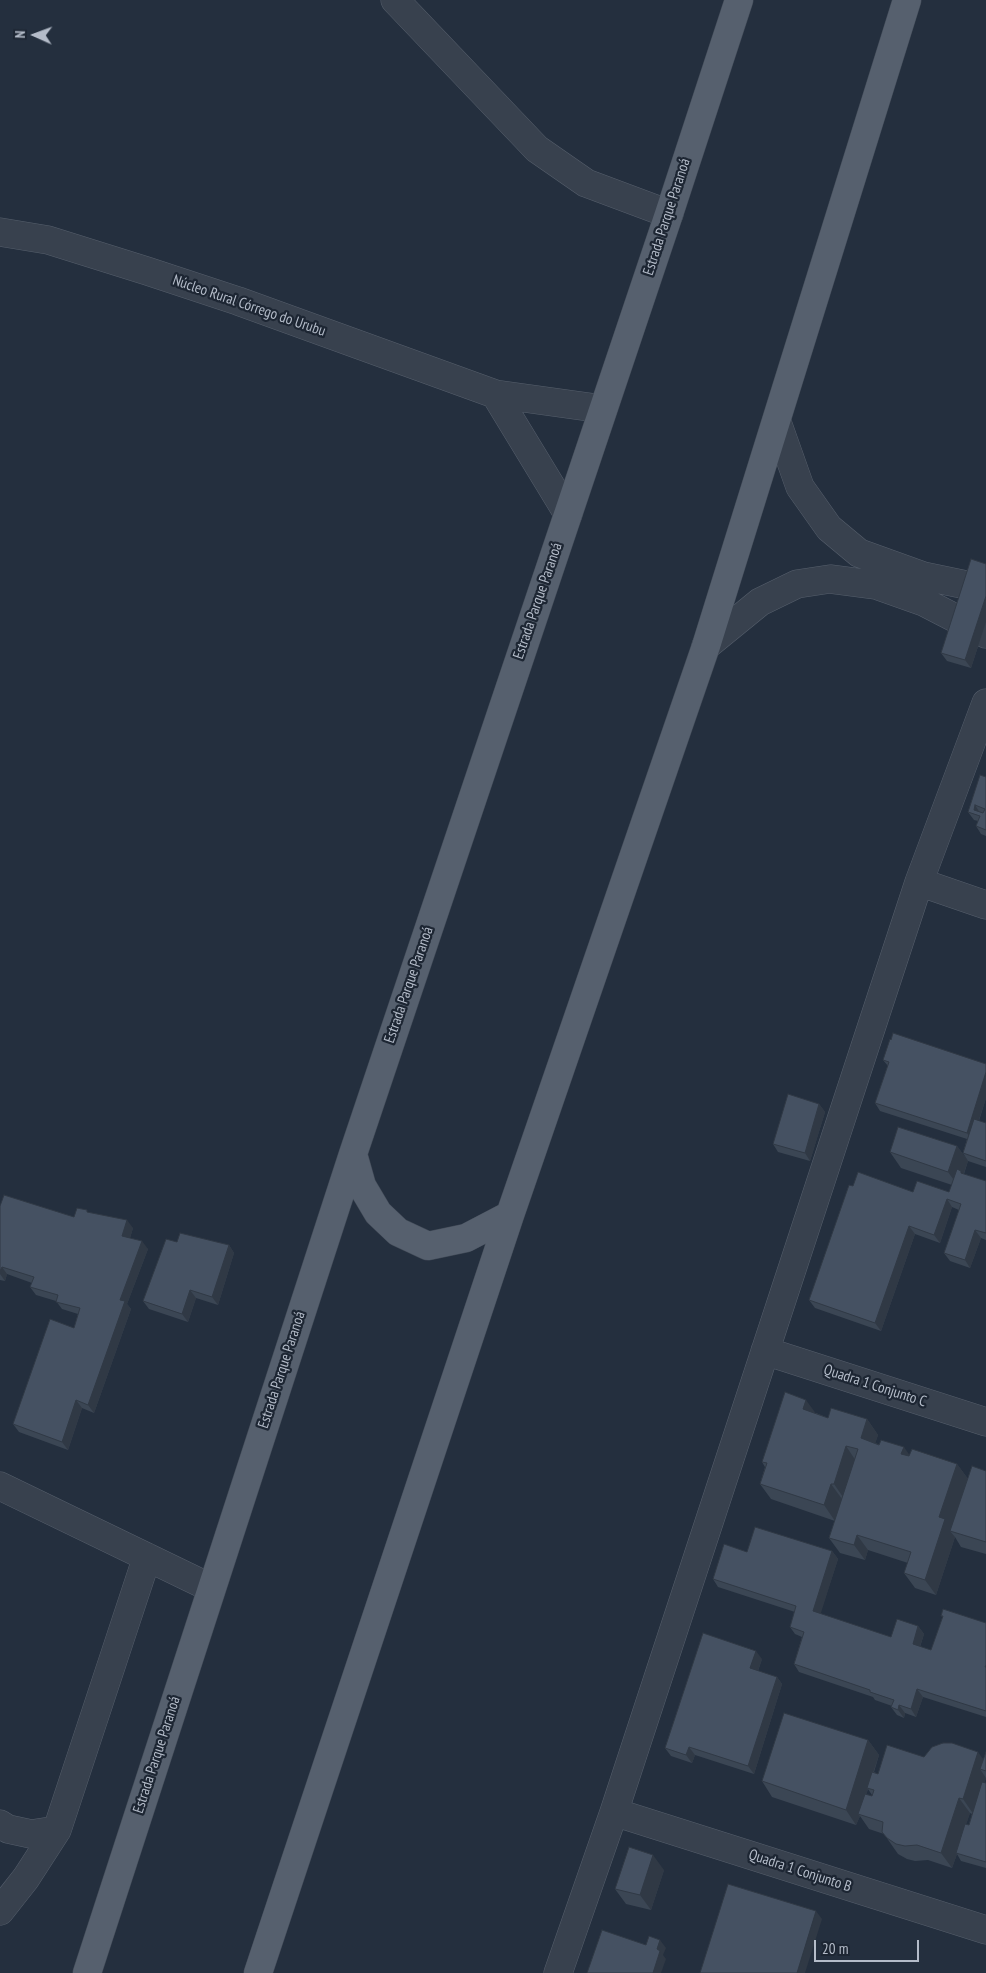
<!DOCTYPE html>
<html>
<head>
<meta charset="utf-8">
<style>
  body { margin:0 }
  #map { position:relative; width:986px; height:1973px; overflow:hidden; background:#242f3e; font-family:"PT Sans Narrow",sans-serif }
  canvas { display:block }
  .north { position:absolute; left:10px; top:10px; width:50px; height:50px; -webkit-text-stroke:4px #1d2633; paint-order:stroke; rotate:272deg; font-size:14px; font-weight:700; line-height:20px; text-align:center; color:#b4bcc9 }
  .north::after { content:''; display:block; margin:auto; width:18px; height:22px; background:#b4bcc9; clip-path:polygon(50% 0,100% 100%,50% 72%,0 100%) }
  .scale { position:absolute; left:814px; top:1940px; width:105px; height:22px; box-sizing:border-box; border:2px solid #b4bcc9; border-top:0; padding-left:6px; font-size:15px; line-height:18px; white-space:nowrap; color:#b4bcc9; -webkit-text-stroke:4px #1d2633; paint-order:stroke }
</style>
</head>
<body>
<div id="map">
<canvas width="986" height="1973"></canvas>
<div class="north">N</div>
<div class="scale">20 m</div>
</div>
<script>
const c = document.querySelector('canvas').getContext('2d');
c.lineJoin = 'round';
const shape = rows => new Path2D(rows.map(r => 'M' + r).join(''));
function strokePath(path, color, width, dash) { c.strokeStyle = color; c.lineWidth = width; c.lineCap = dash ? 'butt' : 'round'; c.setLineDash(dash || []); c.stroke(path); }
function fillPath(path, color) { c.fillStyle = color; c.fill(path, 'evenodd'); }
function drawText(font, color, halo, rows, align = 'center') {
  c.font = font + ' "PT Sans Narrow",sans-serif'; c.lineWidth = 4.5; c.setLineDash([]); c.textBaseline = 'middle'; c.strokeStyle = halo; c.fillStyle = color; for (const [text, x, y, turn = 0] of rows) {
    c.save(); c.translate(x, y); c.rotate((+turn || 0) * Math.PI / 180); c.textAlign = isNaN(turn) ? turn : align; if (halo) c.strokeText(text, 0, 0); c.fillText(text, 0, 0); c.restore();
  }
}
const minor = shape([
  [395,0,537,149,586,183,669,214],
  [0,232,48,240,147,271,238,301,495,394,603,409],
  [495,394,568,514],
  [777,422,800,487,829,528,859,553,923,576,986,589],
  [706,646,760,602,797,584,830,579,876,585,924,602,986,634],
  [919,882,986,905],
  [765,1351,986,1422],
  [0,1486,211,1588],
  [614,1812,986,1930],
  [0,1824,8,1829,31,1834,57,1830,147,1557],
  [0,1911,26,1878,57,1830],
  [558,1973,614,1812,919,882,986,703]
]);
const major = shape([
  [353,1154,362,1186,378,1213,398,1232,428,1246,466,1238,510,1215],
  [87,1973,353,1154,669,214,739,0],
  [258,1973,510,1215,706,646,907,0]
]);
strokePath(minor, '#565f6c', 29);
strokePath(major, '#414a57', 29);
strokePath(minor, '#38414e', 28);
strokePath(major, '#56606e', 28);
fillPath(shape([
  [986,564,986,622,971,668,947,661,941,653],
  [986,777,986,836,981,834,976,826,978,821,974,820,968,812],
  [891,1040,986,1064,986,1098,979,1121,986,1123,986,1167,968,1161,963,1153,967,1139,880,1111,875,1103,888,1066,883,1060],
  [819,1104,825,1112,810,1161,778,1152,773,1144],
  [957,1146,968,1161,964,1174,986,1181,986,1240,981,1238,970,1268,950,1261,944,1253,959,1210,952,1207,940,1243,915,1234,881,1331,815,1308,809,1300,853,1186,913,1192,949,1192,952,1185,901,1168,890,1152],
  [0,1206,74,1217,88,1213,133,1228,130,1238,148,1249,127,1304,131,1309,94,1413,82,1408,68,1450,19,1432,13,1424,74,1328,78,1314,62,1309,56,1301,36,1295,30,1287,32,1283,7,1274,5,1281,0,1280],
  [229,1245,234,1253,218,1305,196,1298,188,1322,149,1309,143,1301],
  [816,1413,828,1418,867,1419,878,1435,875,1443,909,1455,957,1464,968,1479,986,1471,986,1554,961,1547,955,1537,936,1595,915,1588,904,1573,908,1563,868,1550,865,1560,840,1553,829,1538,835,1521,771,1499,760,1484,765,1467,762,1462],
  [832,1551,838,1559,820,1614,891,1637,918,1626,924,1634,920,1647,931,1650,943,1617,941,1616,986,1623,986,1717,923,1697,916,1717,905,1713,904,1718,897,1715,891,1707,892,1706,875,1700,873,1697,799,1672,794,1664,802,1637,795,1634,790,1627,795,1612,718,1587,713,1579,747,1552],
  [762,1659,758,1671,777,1677,782,1684,754,1774,695,1755,692,1763,671,1756,665,1748],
  [868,1740,879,1755,874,1772,878,1774,924,1757,984,1759,986,1752,986,1778,984,1783,986,1783,986,1868,961,1861,957,1854,952,1868,928,1860,915,1861,907,1859,898,1854,884,1834,869,1829,860,1816,856,1825,772,1797,762,1781],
  [868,1789,872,1795,872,1796,866,1795],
  [970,1813,972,1814,969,1825,966,1824],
  [664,1870,651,1910,626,1904,615,1889]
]), '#3b4654');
fillPath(shape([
  [986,596,986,622,971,668,965,660],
  [975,805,980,813,974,810],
  [986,1072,986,1098,972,1141,967,1133],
  [819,1104,825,1112,810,1161,805,1153],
  [957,1146,968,1161,959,1187,948,1172],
  [947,1199,952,1207,940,1243,934,1235],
  [127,1220,133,1228,128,1244,122,1236],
  [909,1226,915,1234,881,1331,875,1323],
  [975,1230,981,1238,970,1268,965,1260],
  [142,1241,148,1249,127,1304,131,1309,94,1413,88,1405,120,1300],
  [229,1245,234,1253,218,1305,212,1297],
  [2,1267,7,1274,5,1281,0,1274,0,1271],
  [190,1290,196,1298,188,1322,182,1314],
  [76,1400,82,1408,68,1450,62,1442],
  [806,1400,817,1415,803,1409],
  [867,1419,878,1435,872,1454,861,1438],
  [846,1446,856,1461,845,1500,834,1484],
  [904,1447,915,1463,901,1454],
  [957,1464,968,1479,950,1531,955,1537,936,1595,925,1580,939,1517],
  [831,1484,842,1499,835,1521,824,1505],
  [857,1535,868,1550,865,1560,854,1545],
  [832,1551,838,1559,819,1619,813,1611],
  [918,1626,924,1634,918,1652,913,1644],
  [756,1651,762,1659,756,1676,750,1668],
  [777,1677,782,1684,754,1774,748,1766],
  [917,1689,923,1697,916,1717,911,1709],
  [899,1705,905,1713,904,1718,898,1710],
  [868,1740,879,1755,868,1788,867,1788,868,1789,860,1814,858,1814,860,1816,856,1825,846,1810],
  [689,1747,695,1755,692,1763,686,1755],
  [978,1752,986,1763,980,1769,986,1778,974,1815,963,1799],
  [959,1798,970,1813,957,1853,956,1853,957,1854,952,1868,941,1853],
  [653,1855,664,1870,651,1910,640,1895],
  [816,1911,822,1919,805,1973,797,1973],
  [660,1940,666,1948,663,1955,666,1959,661,1973,653,1973,657,1949]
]), '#303945');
const building = shape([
  [971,559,986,564,986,596,965,660,941,653,971,559],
  [980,775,986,777,986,830,976,826,980,816,968,812,980,775],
  [975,805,985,809,983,813,974,810,975,805],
  [893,1033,986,1064,986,1072,967,1133,875,1103,889,1062,883,1060,890,1039,891,1040,893,1033],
  [788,1094,819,1104,805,1153,773,1144,788,1094],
  [974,1119,986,1123,986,1161,963,1153,974,1119],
  [898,1127,957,1146,948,1172,890,1152,898,1127],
  [957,1169,961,1171,961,1173,986,1181,986,1233,975,1230,965,1260,944,1253,961,1204,947,1199,934,1235,909,1226,875,1323,809,1300,849,1185,853,1186,858,1172,913,1192,917,1181,949,1192,957,1169],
  [4,1195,74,1217,77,1208,87,1210,87,1212,127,1220,122,1236,142,1241,120,1300,125,1301,88,1405,76,1400,62,1442,13,1424,50,1319,74,1328,80,1308,56,1302,58,1295,30,1287,34,1277,2,1267,0,1271,0,1206,4,1195],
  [180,1233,229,1245,212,1297,190,1290,182,1314,143,1301,166,1239,177,1242,180,1233],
  [785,1392,806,1400,803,1409,828,1418,831,1408,867,1419,861,1438,879,1445,881,1440,904,1447,901,1454,909,1456,912,1449,957,1464,939,1517,945,1519,925,1580,904,1573,911,1552,857,1535,854,1545,829,1538,858,1449,846,1446,834,1484,831,1484,824,1505,760,1484,767,1463,762,1462,785,1392],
  [972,1466,986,1471,986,1542,950,1531,972,1466],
  [755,1527,832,1551,813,1611,891,1637,897,1619,918,1626,913,1644,931,1650,943,1616,941,1616,943,1609,986,1623,986,1665,985,1667,986,1667,986,1711,917,1689,911,1709,899,1705,898,1710,891,1707,894,1700,870,1692,870,1690,794,1664,804,1632,790,1627,796,1606,713,1579,724,1544,747,1552,755,1527],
  [703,1633,756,1651,750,1668,777,1677,748,1766,689,1747,686,1755,665,1748,703,1633],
  [784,1713,868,1740,846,1810,762,1781,784,1713],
  [943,1743,952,1743,978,1752,963,1799,959,1798,941,1853,917,1845,905,1846,896,1844,887,1838,882,1832,883,1822,858,1814,865,1794,872,1796,874,1790,867,1788,872,1772,878,1774,887,1745,924,1757,932,1747,943,1743],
  [986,1752,986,1771,980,1769,986,1752],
  [982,1782,986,1783,986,1862,956,1853,965,1824,969,1825,982,1782],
  [629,1847,653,1855,640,1895,615,1889,629,1847],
  [728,1884,816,1911,797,1973,700,1973,728,1884],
  [602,1930,646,1945,649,1936,660,1940,657,1949,660,1951,653,1973,587,1973,602,1930]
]);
fillPath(building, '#455162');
strokePath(building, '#303945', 1);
drawText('15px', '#b4bcc9', '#1d2633', [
  ["Estrada Parque Paranoá",667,217,-72],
  ["Núcleo Rural Córrego do Urubu",249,306,19],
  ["Estrada Parque Paranoá",538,601,-71],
  ["Estrada Parque Paranoá",409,985,-71],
  ["Estrada Parque Paranoá",282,1370,-72],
  ["Quadra 1 Conjunto C",875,1386,18],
  ["Estrada Parque Paranoá",157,1755,-72],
  ["Quadra 1 Conjunto B",800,1871,18]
]);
</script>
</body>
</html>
